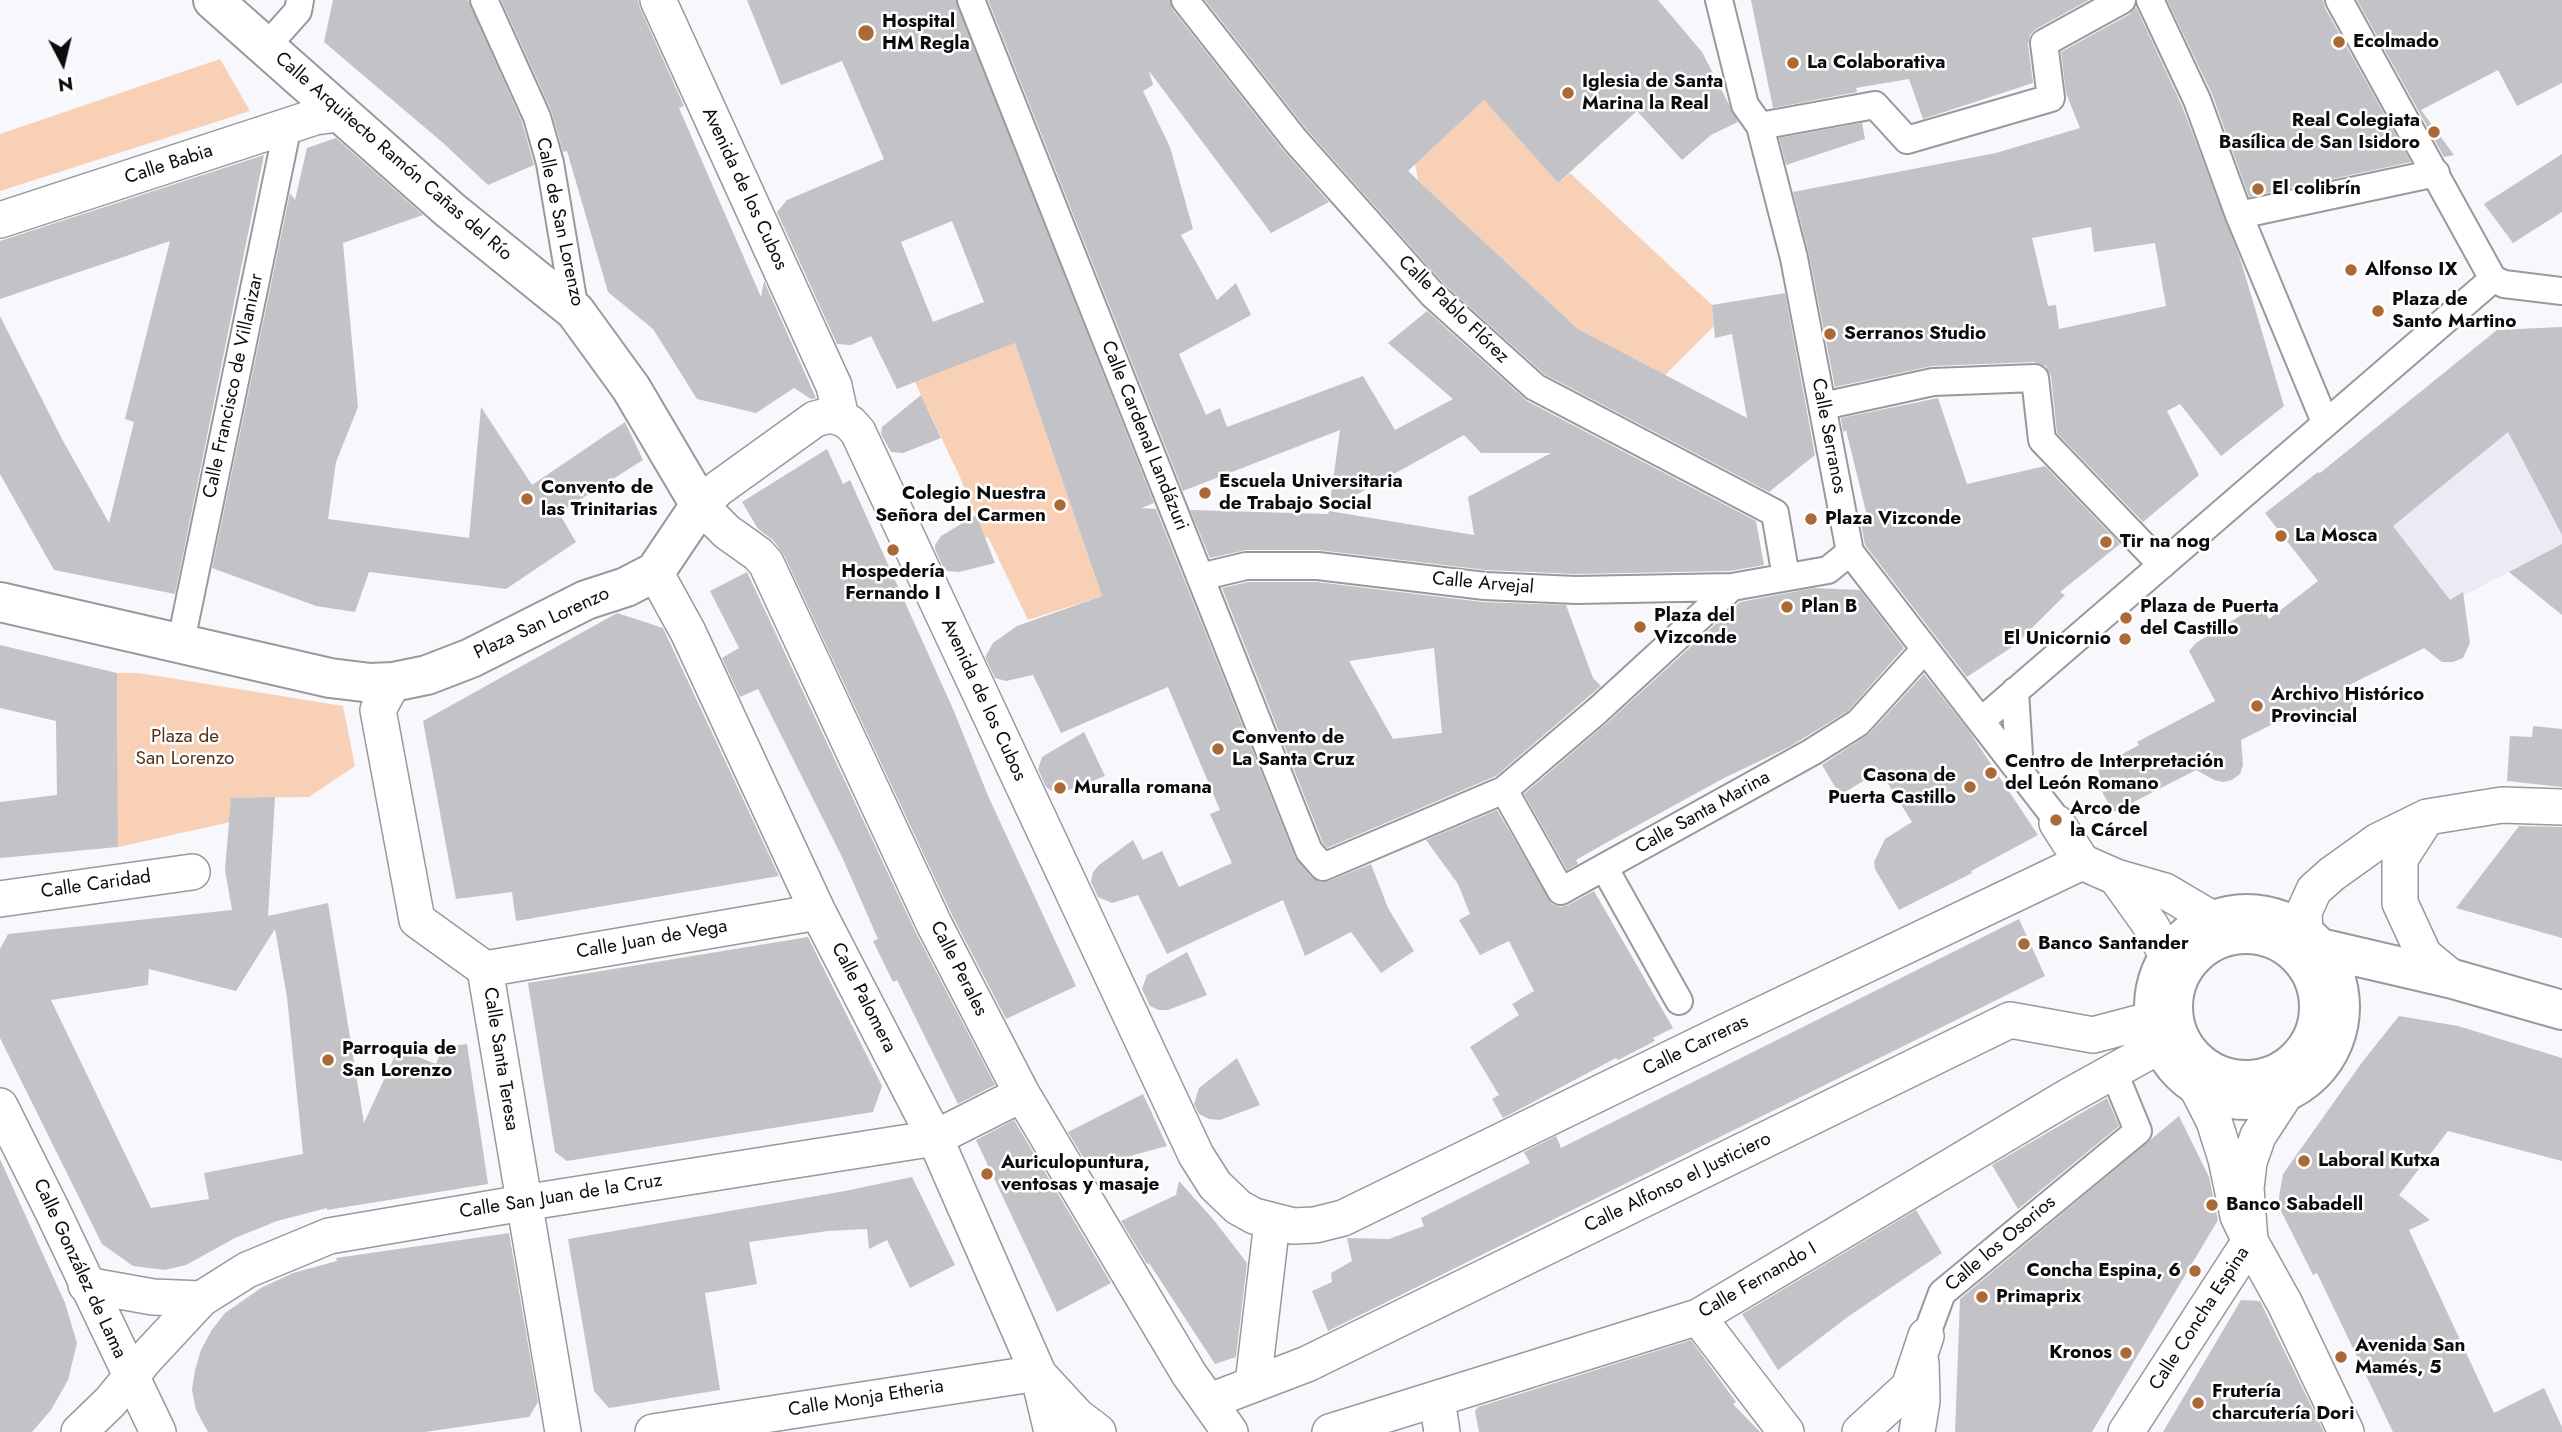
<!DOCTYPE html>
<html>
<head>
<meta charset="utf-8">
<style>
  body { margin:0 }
  #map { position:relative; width:2562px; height:1432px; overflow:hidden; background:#f8f7fb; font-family:Jost,sans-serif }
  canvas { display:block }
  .north { position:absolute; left:28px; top:28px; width:70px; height:70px; -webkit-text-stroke:5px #fff; paint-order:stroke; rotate:173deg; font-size:19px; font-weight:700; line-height:28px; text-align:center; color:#0c0c0d }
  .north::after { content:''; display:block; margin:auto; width:24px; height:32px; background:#0c0c0d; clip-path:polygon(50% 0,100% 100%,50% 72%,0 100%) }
</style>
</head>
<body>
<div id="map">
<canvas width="2562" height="1432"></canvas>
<div class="north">N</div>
</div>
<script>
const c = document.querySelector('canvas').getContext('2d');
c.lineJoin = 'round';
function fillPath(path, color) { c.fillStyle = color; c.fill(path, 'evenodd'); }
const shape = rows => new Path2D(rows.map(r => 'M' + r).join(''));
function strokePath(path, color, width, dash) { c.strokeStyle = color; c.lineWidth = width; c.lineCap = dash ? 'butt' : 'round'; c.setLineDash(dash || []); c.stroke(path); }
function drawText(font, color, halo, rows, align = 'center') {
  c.font = font + ' Jost,sans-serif'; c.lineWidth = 5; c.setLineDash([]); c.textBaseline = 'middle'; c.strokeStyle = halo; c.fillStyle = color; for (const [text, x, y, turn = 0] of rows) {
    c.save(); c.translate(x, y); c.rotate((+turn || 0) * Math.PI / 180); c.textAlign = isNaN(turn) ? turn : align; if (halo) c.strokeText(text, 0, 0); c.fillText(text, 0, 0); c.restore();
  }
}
fillPath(shape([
  [2562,327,2562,544,2461,597,2459,595,2443,604,2430,573,2392,525,2320,473,2497,330]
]), '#eceaf5');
fillPath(shape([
  [220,59,250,111,0,191,0,134],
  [1484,100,1558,183,1570,173,1712,305,1714,326,1665,375,1578,329,1418,180,1415,164],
  [1015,343,1102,596,1028,620,988,537,985,538,959,475,915,382],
  [117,673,139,673,343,706,355,766,309,797,232,798,230,822,118,847]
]), '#f8d0b5');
fillPath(shape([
  [333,0,468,0,522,122,534,165,488,185,442,142,324,42],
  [501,0,638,0,640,8,684,106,679,108,761,297,764,281,816,398,811,399,794,388,756,413,697,399,653,329,608,292,567,151,563,152,551,110],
  [747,0,956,0,1154,503,1141,508,1156,509,1295,857,1311,877,1320,882,1329,881,1371,864,1388,908,1414,951,1381,973,1351,932,1305,956,1283,900,1167,954,1138,895,1112,903,1098,897,1091,882,1093,872,1099,865,1133,840,1143,860,1162,851,1179,887,1232,863,1210,814,1220,810,1168,687,1061,733,1033,675,1006,681,995,678,985,657,993,643,1017,626,1102,596,1015,343,897,389,871,336,851,345,837,344,777,212,787,200,884,159,842,61,781,85],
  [952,221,984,302,933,322,901,242],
  [988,0,1170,0,1173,10,1283,150,1329,202,1271,233,1149,71,1153,85,1143,91,1170,147,1193,229,1181,235,1217,300,1236,283,1251,315,1179,354,1206,415,1220,408,1227,427,1363,376,1395,430,1453,399,1388,343,1427,311,1527,401,1756,521,1764,565,1730,571,1576,574,1486,570,1318,550,1246,550,1210,558,1190,510,1328,514,1329,511,1474,535,1468,497,1551,453,1481,453,1464,435,1329,510,1340,430,1183,491],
  [1205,0,1658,0,1702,52,1738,122,1711,135,1682,160,1637,111,1558,183,1484,100,1408,171,1578,329,1747,418,1732,334,1715,338,1712,305,1785,293,1815,455,1769,492,1544,374,1444,284,1307,130],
  [1751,0,2089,0,2036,29,2030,35,2028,45,2033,83,1923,119,1909,79,1856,88,1857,92,1773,108],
  [2167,0,2323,0,2325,8,2411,162,2249,197,2212,94],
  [2357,0,2562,0,2562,83,2517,106,2498,70,2421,110,2454,155,2444,157],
  [2136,7,2182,106,2240,258,2284,406,2221,456,2180,404,2167,411,2199,475,2143,522,2057,433,2051,376,2046,366,2034,362,1932,366,1835,387,1809,255,1793,192,1996,153,2080,128,2066,93,2061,52,2130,14],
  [2091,227,2094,252,2155,243,2166,306,2059,329,2056,305,2048,306,2032,238],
  [1862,123,1865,139,1786,165,1779,138],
  [336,138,423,215,343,243,358,407,336,462,328,519,469,538,481,407,532,485,625,422,643,460,559,513,576,542,506,589,369,572,355,612,316,606,212,568,290,193,295,200,307,148],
  [2562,154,2562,212,2513,243,2484,204],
  [264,155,175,594,54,570,0,474,0,316,62,439,109,523,134,422,125,419,170,241,0,299,0,241],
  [2562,327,2562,535,2508,432,2393,526,2450,600,2463,592,2470,643,2463,658,2453,662,2442,662,2424,648,2351,684,2353,708,2349,717,2342,722,2333,725,2324,723,2305,708,2241,740,2243,765,2240,774,2232,780,2223,782,2214,780,2196,770,2114,812,2103,794,2098,767,2139,745,2137,742,2215,701,2189,651,2196,643,2261,603,2269,619,2318,581,2265,513,2318,472,2320,473,2497,330],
  [921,395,941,438,903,453,891,452,881,434,882,427],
  [1938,398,1967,484,2045,466,2120,544,2060,592,2065,595,2015,645,1967,677,1865,545,1861,523,1868,520,1846,430,1843,432,1841,418],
  [827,449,843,484,850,480,953,709,989,798,1076,986,1006,1019,952,915,784,555,773,540,758,529,742,502],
  [976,515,995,563,959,572,948,571,944,569,935,549,935,545,941,536],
  [2562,544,2562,615,2509,572],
  [747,572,916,933,995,1085,958,1104,897,980,893,982,873,941,878,939,842,857,758,689,740,697,722,658,739,648,710,591],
  [1248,582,1317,582,1483,602,1566,605,1593,678,1601,686,1496,776,1327,848,1323,843,1222,588],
  [1434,648,1442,733,1393,739,1349,661],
  [1814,588,1860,590,1904,648,1848,711,1789,747,1724,778,1613,839,1576,860,1578,864,1567,870,1524,794,1607,723,1740,602],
  [617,613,663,628,779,876,516,921,512,892,456,899,423,721],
  [0,645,117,673,118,847,0,858,0,802,57,795,56,721,0,708],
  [1924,674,1969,731,2038,835,1971,871,1972,873,1899,910,1875,869,1874,862,1885,839,1912,822,1880,771,1840,795,1822,765,1869,734],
  [2533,726,2562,729,2562,787,2507,781,2510,736,2532,737],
  [1084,732,1105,776,1064,792,1050,790,1046,787,1038,769,1042,757],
  [275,797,268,916,328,903,364,1123,398,1049,436,1064,443,1047,467,1044,488,1184,327,1210,327,1208,277,1221,235,1238,186,1265,165,1270,133,1266,102,1244,0,1038,0,949,8,934,232,910,225,870,231,798],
  [275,929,287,997,303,1154,204,1173,209,1199,151,1208,51,1000,148,985,149,969,236,991],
  [1497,810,1552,904,1560,907,1568,905,1594,891,1673,1028,1653,1038,1655,1041,1618,1060,1616,1058,1503,1118,1492,1099,1499,1095,1470,1047,1519,1015,1512,1004,1534,991,1509,941,1480,955,1459,920,1470,914,1458,884,1426,840],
  [2519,826,2562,827,2562,938,2456,908],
  [2019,919,2045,976,1328,1331,1312,1291,1332,1282,1331,1273,1352,1261,1347,1238,1389,1239,1424,1226,1421,1218,1530,1163,1524,1152,1556,1136,1561,1148],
  [808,937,882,1086,873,1112,567,1161,555,1152,528,983],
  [1187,952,1207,995,1168,1010,1159,1010,1150,1006,1142,989,1147,975],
  [2399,1016,2458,1026,2562,1058,2562,1161,2448,1131,2399,1195,2430,1220,2409,1230,2494,1413,2544,1388,2562,1427,2562,1432,2393,1432,2317,1273,2313,1275,2279,1207,2279,1197,2283,1174,2363,1061],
  [1237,1058,1260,1105,1220,1120,1209,1119,1199,1114,1194,1104,1199,1088],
  [1143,1094,1167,1146,1089,1167,1068,1132],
  [2107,1098,2119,1126,2018,1209,1992,1165],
  [2179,1116,2209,1177,2218,1220,2092,1432,1955,1432,1960,1299],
  [1014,1120,1111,1283,1057,1312,976,1140],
  [0,1159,65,1303,77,1343,68,1380,51,1410,32,1432,0,1432],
  [912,1177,955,1265,910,1288,887,1240,869,1249,867,1229,828,1231,749,1242,757,1284,705,1293,720,1390,609,1408,594,1391,568,1239,845,1191],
  [1179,1181,1213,1219,1247,1263,1236,1357,1215,1364,1149,1263,1147,1264,1121,1221,1176,1195],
  [1916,1210,1942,1253,1849,1316,1778,1370,1742,1314],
  [509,1233,538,1402,529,1417,425,1432,208,1432,196,1410,192,1390,195,1370,201,1350,211,1331,225,1313,261,1288,293,1273,337,1261,336,1258],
  [2241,1300,2260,1301,2324,1432,2163,1432],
  [1691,1340,1736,1402,1733,1404,1760,1432,1479,1432,1475,1411,1478,1407]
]), '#c3c2c6');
const pedestrian = shape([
  [484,0,537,117,550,163,575,311],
  [971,0,1309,851,1323,867,1504,790,1597,711,1732,587],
  [1185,0,1295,140,1433,295,1535,387,1775,513,1786,577],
  [1719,0,1745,105,1760,126,1794,258,1850,552,2054,816],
  [2150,0,2197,100,2239,215,2325,422],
  [2339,0,2493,279,2504,284,2562,291],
  [265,48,298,11,300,0],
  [1760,126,1875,105,1907,140,2051,98,2044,43,2122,0],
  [2239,215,2436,173],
  [1823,406,1933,382,2035,378,2042,440,2162,565],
  [1200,577,1246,566,1318,566,1485,586,1576,590,1732,587,1828,570,1850,552],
  [180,646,288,125],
  [2015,691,2020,772],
  [1981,721,2493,279],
  [1504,790,1561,891,1812,752,1858,723,1925,649],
  [1604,867,1679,1001],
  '2179 1007a67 67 0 1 1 134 0a67 67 0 1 1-134 0Z',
  [1926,1336,1942,1293,2138,1131,2113,1070]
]);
const minor = shape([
  [658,0,834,386,841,418],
  [0,220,315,117,339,114],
  [655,572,688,632,818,912,935,1138,1038,1373,1052,1432],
  [393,682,378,710,417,920,485,969,563,1432],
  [2427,817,2400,859,2400,903,2424,955,2453,979],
  [2057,823,2082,862],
  [2116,877,2151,926,2169,959],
  [0,899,192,872],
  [2305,933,2304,912,2314,890,2332,874,2378,841,2427,817,2502,805,2562,807],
  [485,969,818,912],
  [2288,1090,2258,1136,2249,1162,2246,1188,2250,1241,2285,1304,2346,1432],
  [0,1106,52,1210,158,1432],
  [86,1285,153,1297,201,1299],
  [1698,1317,1786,1432],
  [1040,1376,1077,1416,1098,1432],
  [1253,1384,1272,1222],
  [1437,1399,1442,1432],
  [1210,1401,1307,1364,2010,1020,2093,1035,2154,1019],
  [79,1432,110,1402,147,1357,201,1299,247,1270,329,1236,523,1203,935,1138,1022,1094],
  [653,1432,1038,1373],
  [1230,1432,1189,1374,1022,1094,934,924,766,563,758,554,727,532,700,505,719,488,815,419,830,415,841,418,850,423,858,432,1196,1155,1215,1185,1238,1207,1254,1216,1293,1226,1315,1225,1343,1218,1725,1032,2082,862,2116,877,2165,891,2214,920],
  [1330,1432,1698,1317,2069,1096,2161,1045],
  [1860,1432,1909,1387,1926,1336],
  [1917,1432,1922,1401,1921,1363],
  [2126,1432,2250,1241,2238,1216,2226,1159,2214,1121,2195,1084]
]);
const tertiary = shape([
  [0,602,330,678,371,683,393,682,427,675,471,658,586,600,626,587,655,572,700,505,631,388,575,311,450,210,213,0],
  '2154 1007a93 93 0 1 1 186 0a93 93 0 1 1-186 0Z',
  [2320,948,2453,979,2562,1010]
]);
strokePath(pedestrian, '#99989c', 30);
strokePath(minor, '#99989c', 38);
strokePath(tertiary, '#99989c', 42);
strokePath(pedestrian, '#fff', 26);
strokePath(minor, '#fff', 35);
strokePath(tertiary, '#fff', 38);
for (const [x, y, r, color] of [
  [866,33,9,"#ab6936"],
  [2339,42,7,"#ab6936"],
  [1793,63,7,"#ab6936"],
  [1568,93,7,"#ab6936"],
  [2434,132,7,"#ab6936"],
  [2258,189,7,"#ab6936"],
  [2351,270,7,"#ab6936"],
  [2378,311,7,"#ab6936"],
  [1830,334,7,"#ab6936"],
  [1205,493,7,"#ab6936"],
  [527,499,7,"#ab6936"],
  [1060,505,7,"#ab6936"],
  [1811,519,7,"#ab6936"],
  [2281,536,7,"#ab6936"],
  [2106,542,7,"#ab6936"],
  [893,550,7,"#ab6936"],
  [1787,607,7,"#ab6936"],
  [2126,618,7,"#ab6936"],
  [1640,627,7,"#ab6936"],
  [2125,639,7,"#ab6936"],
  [2257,706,7,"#ab6936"],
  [1218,749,7,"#ab6936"],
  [1991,773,7,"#ab6936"],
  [1970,787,7,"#ab6936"],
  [1060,788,7,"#ab6936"],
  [2056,820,7,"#ab6936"],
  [2024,944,7,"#ab6936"],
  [328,1060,7,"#ab6936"],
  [2304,1161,7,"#ab6936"],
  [987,1174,7,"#ab6936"],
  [2212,1205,7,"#ab6936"],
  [2195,1271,7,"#ab6936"],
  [1982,1297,7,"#ab6936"],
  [2126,1353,7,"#ab6936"],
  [2341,1357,7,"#ab6936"],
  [2198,1403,7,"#ab6936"]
]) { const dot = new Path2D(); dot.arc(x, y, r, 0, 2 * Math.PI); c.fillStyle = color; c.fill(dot); strokePath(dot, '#fff', 2.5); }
drawText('bold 19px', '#0c0c0d', '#fff', [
  ["Hospital",882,22],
  ["HM Regla",882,44],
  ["Ecolmado",2353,42],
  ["La Colaborativa",1807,63],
  ["Iglesia de Santa",1582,82],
  ["Marina la Real",1582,104],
  ["Real Colegiata",2420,121,"right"],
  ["Basílica de San Isidoro",2420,143,"right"],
  ["El colibrín",2272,189],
  ["Alfonso IX",2365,270],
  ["Plaza de",2392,300],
  ["Santo Martino",2392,322],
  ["Serranos Studio",1844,334],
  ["Escuela Universitaria",1219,482],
  ["de Trabajo Social",1219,504],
  ["Convento de",541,488],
  ["las Trinitarias",541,510],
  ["Colegio Nuestra",1046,494,"right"],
  ["Señora del Carmen",1046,516,"right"],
  ["Plaza Vizconde",1825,519],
  ["La Mosca",2295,536],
  ["Tir na nog",2120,542],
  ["Hospedería",893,572,"center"],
  ["Fernando I",893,594,"center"],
  ["Plan B",1801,607],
  ["Plaza de Puerta",2140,607],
  ["del Castillo",2140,629],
  ["Plaza del",1654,616],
  ["Vizconde",1654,638],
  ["El Unicornio",2111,639,"right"],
  ["Archivo Histórico",2271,695],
  ["Provincial",2271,717],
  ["Convento de",1232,738],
  ["La Santa Cruz",1232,760],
  ["Centro de Interpretación",2005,762],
  ["del León Romano",2005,784],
  ["Casona de",1956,776,"right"],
  ["Puerta Castillo",1956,798,"right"],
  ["Muralla romana",1074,788],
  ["Arco de",2070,809],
  ["la Cárcel",2070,831],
  ["Banco Santander",2038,944],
  ["Parroquia de",342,1049],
  ["San Lorenzo",342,1071],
  ["Laboral Kutxa",2318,1161],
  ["Auriculopuntura,",1001,1163],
  ["ventosas y masaje",1001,1185],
  ["Banco Sabadell",2226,1205],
  ["Concha Espina, 6",2181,1271,"right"],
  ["Primaprix",1996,1297],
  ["Avenida San",2355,1346],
  ["Mamés, 5",2355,1368],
  ["Kronos",2112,1353,"right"],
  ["Frutería",2212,1392],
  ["charcutería Dori",2212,1414]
], 'left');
drawText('19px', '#0c0c0d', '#fff', [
  ["Calle Arquitecto Ramón Cañas del Río",393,157,41],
  ["Calle Babia",169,165,-18],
  ["Avenida de los Cubos",744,189,65],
  ["Calle de San Lorenzo",559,222,78],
  ["Calle Pablo Flórez",1453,310,44],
  ["Calle Francisco de Villanizar",234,386,-78],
  ["Calle Cardenal Landázuri",1144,436,68],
  ["Calle Serranos",1828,436,79],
  ["Calle Arvejal",1483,584,5],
  ["Plaza San Lorenzo",542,624,-25],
  ["Avenida de los Cubos",983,700,65],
  ["Calle Santa Marina",1703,813,-29],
  ["Calle Caridad",96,885,-8],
  ["Calle Juan de Vega",652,940,-10],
  ["Calle Perales",958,969,63],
  ["Calle Palomera",863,998,63],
  ["Calle Carreras",1696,1046,-26],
  ["Calle Santa Teresa",500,1059,81],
  ["Calle Alfonso el Justiciero",1678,1183,-26],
  ["Calle San Juan de la Cruz",561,1197,-9],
  ["Calle los Osorios",2001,1244,-40],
  ["Calle González de Lama",79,1269,65],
  ["Calle Fernando I",1758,1281,-30],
  ["Calle Concha Espina",2200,1319,-57],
  ["Calle Monja Etheria",866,1399,-9]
]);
drawText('19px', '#533219', '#fff', [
  ["Plaza de",185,737],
  ["San Lorenzo",185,759]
]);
</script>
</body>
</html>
